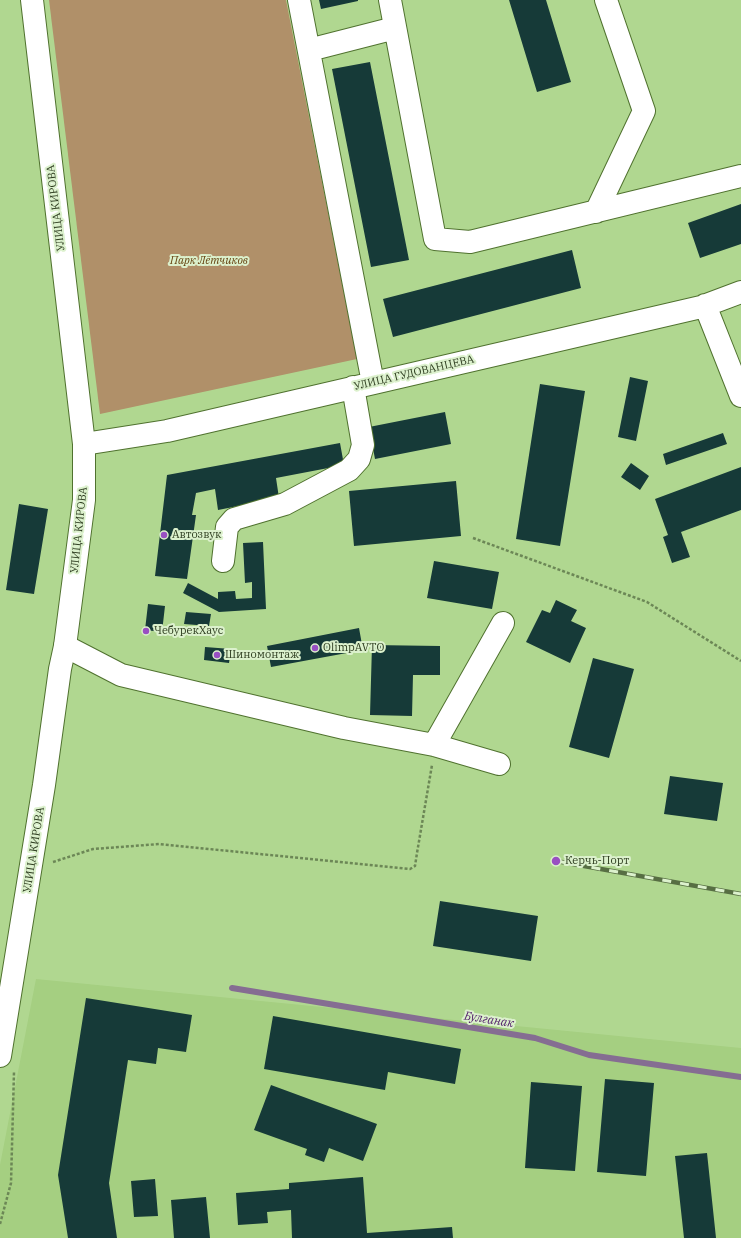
<!DOCTYPE html>
<html>
<head>
<meta charset="utf-8">
<style>
  body { margin:0 }
  canvas { display:block; background:#b0d790 }
</style>
</head>
<body>
<canvas width="741" height="1238"></canvas>
<script>
const c = document.querySelector('canvas').getContext('2d');
c.lineJoin = 'round';
function fillPath(path, color) { c.fillStyle = color; c.fill(path, 'evenodd'); }
const shape = rows => new Path2D(rows.map(r => 'M' + r).join(''));
function strokePath(path, color, width, dash) { c.strokeStyle = color; c.lineWidth = width; c.lineCap = dash ? 'butt' : 'round'; c.setLineDash(dash || []); c.stroke(path); }
function drawText(font, color, halo, rows, align = 'center') {
  c.font = font + ' "IBM Plex Serif",serif'; c.lineWidth = 4; c.setLineDash([]); c.textBaseline = 'middle'; c.strokeStyle = halo; c.fillStyle = color; for (const [text, x, y, turn = 0] of rows) {
    c.save(); c.translate(x, y); c.rotate((+turn || 0) * Math.PI / 180); c.textAlign = isNaN(turn) ? turn : align; if (halo) c.strokeText(text, 0, 0); c.fillText(text, 0, 0); c.restore();
  }
}
fillPath(shape([
  [36,979,741,1048,741,1238,0,1238,0,1165]
]), '#a5cf81');
fillPath(shape([
  [49,0,286,0,357,359,100,414]
]), '#b09069');
strokePath(shape([
  [232,988,535,1038,589,1055,741,1077]
]), '#856d92', 6);
fillPath(shape([
  [319,0,358,0,358,1,321,9],
  [509,0,546,0,571,82,537,92],
  [370,62,409,260,371,267,332,69],
  [741,204,741,244,700,258,688,223],
  [572,250,581,288,393,337,383,299],
  [630,377,648,381,636,441,618,437],
  [540,384,585,391,560,546,516,539],
  [445,412,451,444,375,459,369,427],
  [723,433,727,444,666,465,663,454],
  [340,443,344,465,276,478,279,498,218,510,215,489,196,493,192,515,196,515,187,579,155,576,167,475],
  [631,463,649,476,640,490,621,477],
  [741,467,741,510,681,532,690,557,672,563,663,537,668,535,655,499],
  [456,481,461,536,354,546,349,491],
  [19,504,48,509,34,594,6,590],
  [263,542,266,609,219,612,183,593,188,583,218,599,218,592,235,591,236,599,252,598,252,582,245,583,243,543],
  [434,561,499,572,492,609,427,598],
  [556,600,577,610,571,621,586,628,570,663,526,642,542,610,550,613],
  [148,604,165,606,162,632,145,630],
  [186,612,211,614,209,626,184,624],
  [359,628,363,650,271,667,267,646],
  [372,645,440,646,440,675,413,675,412,716,370,715],
  [205,647,231,649,229,663,204,660],
  [593,658,634,669,609,758,569,747],
  [670,776,723,783,717,821,664,814],
  [440,901,538,916,531,961,433,946],
  [86,998,192,1015,186,1052,158,1048,156,1064,128,1060,109,1183,117,1238,68,1238,58,1175],
  [273,1016,461,1049,455,1084,388,1072,385,1090,264,1069],
  [605,1079,654,1083,646,1176,597,1172],
  [531,1082,582,1086,575,1171,525,1168],
  [271,1085,377,1124,363,1161,329,1148,324,1162,305,1155,307,1149,254,1130],
  [707,1153,716,1238,684,1238,675,1156],
  [363,1177,367,1233,452,1227,453,1238,292,1238,291,1210,267,1212,268,1223,238,1225,236,1193,289,1189,289,1183],
  [155,1179,158,1216,134,1217,131,1181],
  [206,1197,210,1238,174,1238,171,1200]
]), '#163a38');
const minor = shape([
  [299,0,373,383],
  [390,0,435,239,470,242,741,176],
  [309,50,395,28],
  [596,212,644,111,606,0],
  [705,305,741,396],
  [84,444,167,431,701,307,741,292],
  [223,561,227,527,234,519,285,504,349,470,359,459,363,445,353,387],
  [65,646,121,675,344,728,434,745,499,764],
  [434,745,503,623]
]);
const major = shape([
  [0,1056,44,785,60,669,65,646,84,500,84,444,32,0]
]);
strokePath(minor, '#50722f', 24);
strokePath(major, '#50722f', 24);
strokePath(shape([
  [473,538,647,602,741,661],
  [53,862,93,849,159,844,410,869,415,866,417,853,432,765],
  [0,1224,11,1183,14,1072]
]), '#6c8756', 2.5, [3, 2]);
strokePath(minor, '#fff', 22);
strokePath(major, '#fff', 22);
const rail = shape([
  [556,861,741,894]
]);
strokePath(rail, '#576e43', 4.5);
strokePath(rail, '#dcf1cd', 3, [9]);
for (const [x, y, r, color] of [
  [164,535,4,"#994fc2"],
  [146,631,4,"#994fc2"],
  [315,648,4,"#994fc2"],
  [217,655,4,"#994fc2"],
  [556,861,5,"#994fc2"]
]) { const dot = new Path2D(); dot.arc(x, y, r, 0, 2 * Math.PI); c.fillStyle = color; c.fill(dot); strokePath(dot, '#dcf1cd', 1.5); }
drawText('11px', '#2e3d20', '#dcf1cd', [
  ["УЛИЦА КИРОВА",56,208,-97],
  ["УЛИЦА ГУДОВАНЦЕВА",414,373,-13],
  ["УЛИЦА КИРОВА",79,530,-84],
  ["УЛИЦА КИРОВА",34,850,-81]
]);
drawText('italic 11px', '#64410e', '#dcf1cd', [
  ["Парк Лётчиков",209,261]
]);
drawText('11px', '#2e3d20', '#dcf1cd', [
  ["Автозвук",172,535],
  ["ЧебурекХаус",154,631],
  ["OlimpAVTO",323,648],
  ["Шиномонтаж",225,655],
  ["Керчь-Порт",565,861]
], 'left');
drawText('italic 12px', '#4e1a68', '#dcf1cd', [
  ["Булганак",489,1020,9]
]);
</script>
</body>
</html>
